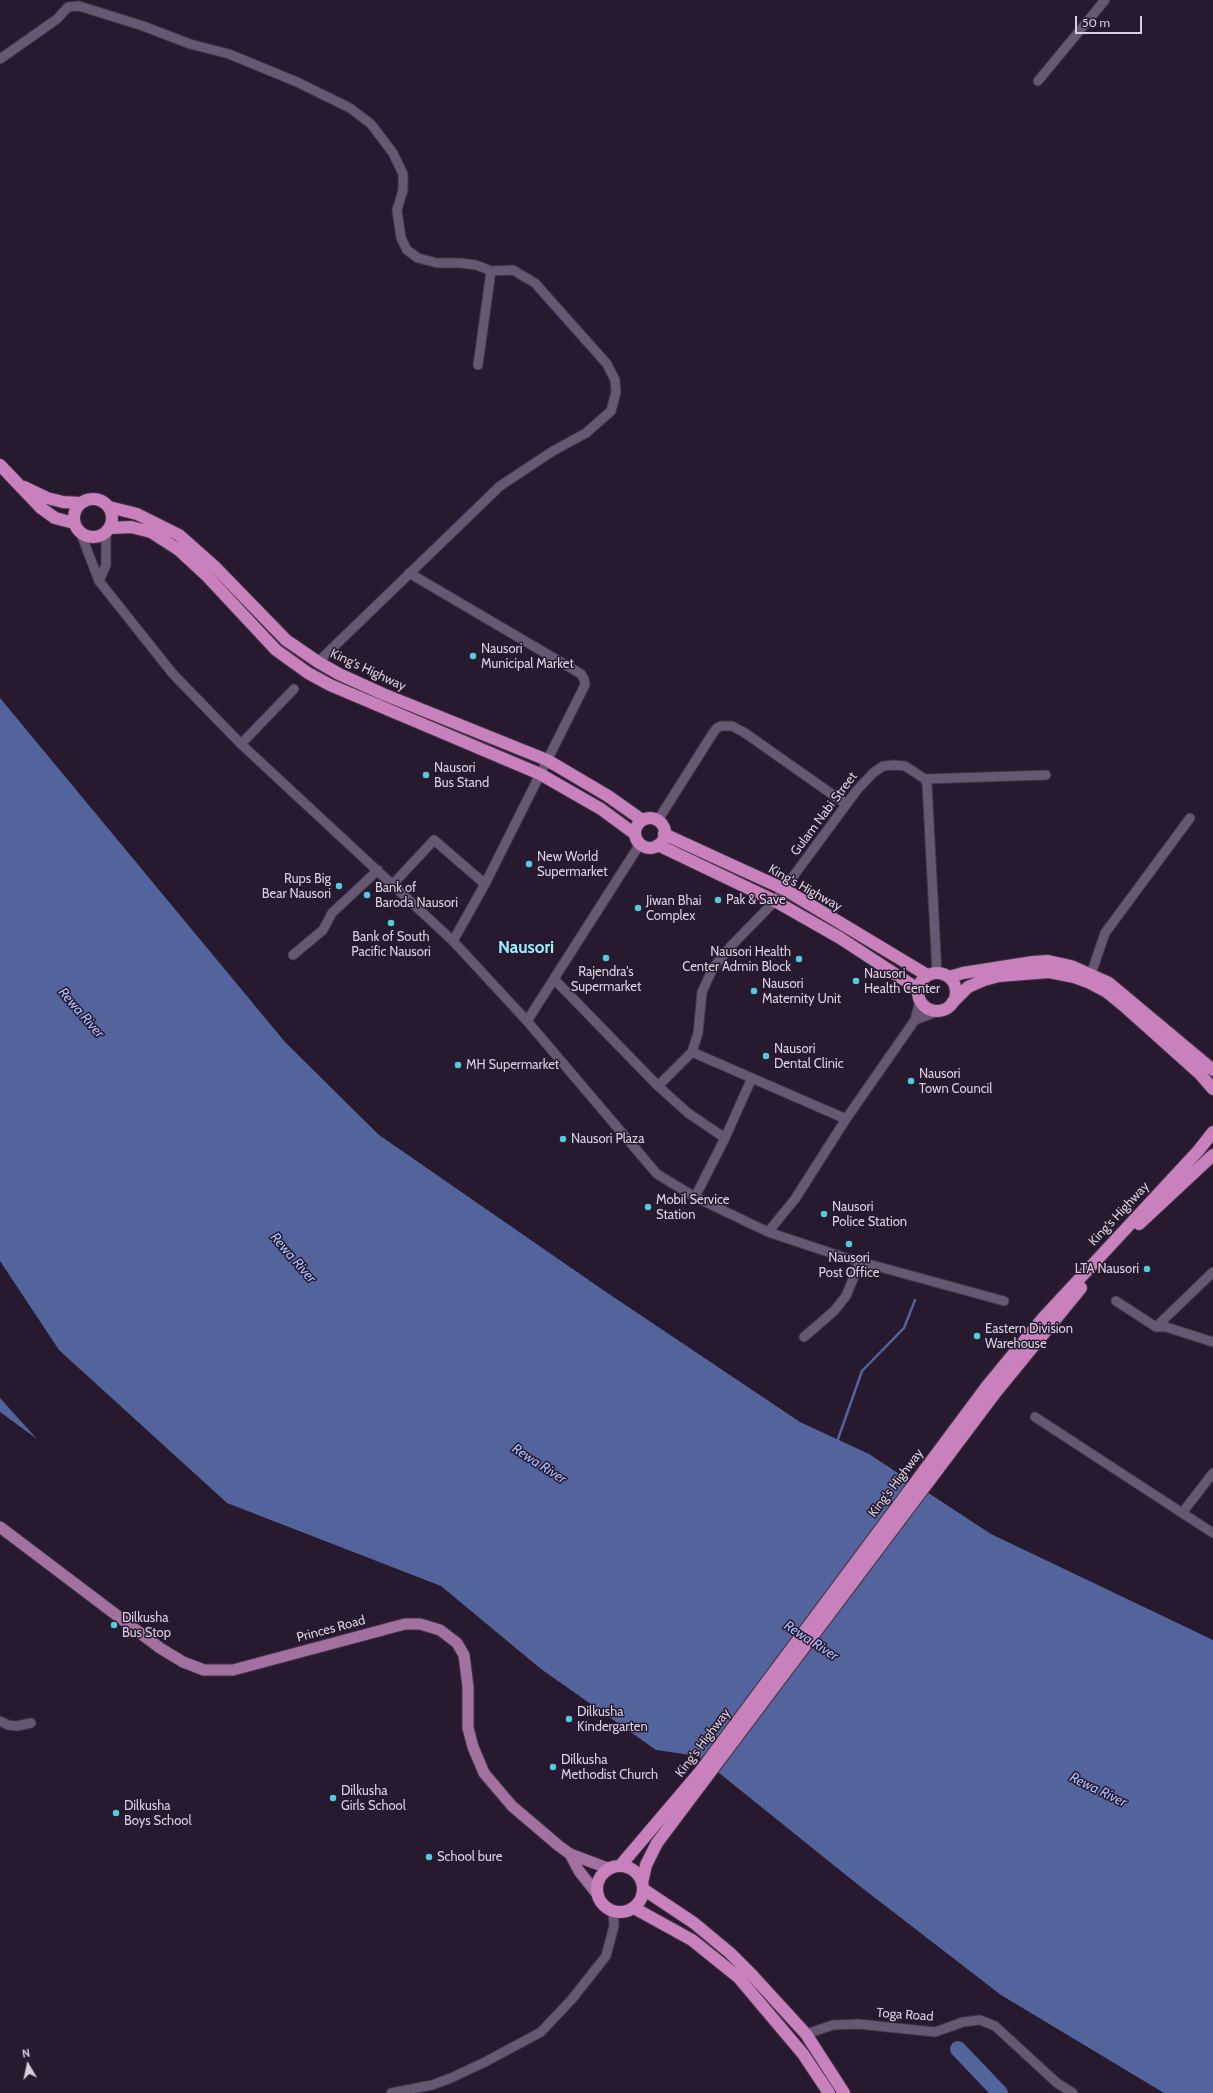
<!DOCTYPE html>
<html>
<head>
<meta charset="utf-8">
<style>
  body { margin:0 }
  #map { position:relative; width:1213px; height:2093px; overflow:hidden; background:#271a2f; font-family:Cabin,sans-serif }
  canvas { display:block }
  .north { position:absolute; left:8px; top:2045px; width:40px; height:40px; -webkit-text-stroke:3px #271a2f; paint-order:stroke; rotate:351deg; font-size:11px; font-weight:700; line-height:16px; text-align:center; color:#d7cfdd }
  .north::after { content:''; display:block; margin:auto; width:14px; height:18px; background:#d7cfdd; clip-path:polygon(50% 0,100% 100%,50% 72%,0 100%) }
  .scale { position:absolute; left:1075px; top:16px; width:67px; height:18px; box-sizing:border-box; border:2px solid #d7cfdd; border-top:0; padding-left:5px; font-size:12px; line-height:14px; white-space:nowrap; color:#d7cfdd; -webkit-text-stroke:3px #271a2f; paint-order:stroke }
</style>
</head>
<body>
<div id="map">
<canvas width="1213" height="2093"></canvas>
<div class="north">N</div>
<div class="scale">50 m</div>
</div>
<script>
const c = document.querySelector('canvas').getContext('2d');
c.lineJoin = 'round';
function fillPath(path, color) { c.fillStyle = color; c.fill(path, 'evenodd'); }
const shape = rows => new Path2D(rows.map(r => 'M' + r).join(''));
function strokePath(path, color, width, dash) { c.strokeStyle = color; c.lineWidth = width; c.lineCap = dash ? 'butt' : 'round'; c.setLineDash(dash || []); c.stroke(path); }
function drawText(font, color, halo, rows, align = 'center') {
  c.font = font + ' Cabin,sans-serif'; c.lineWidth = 3; c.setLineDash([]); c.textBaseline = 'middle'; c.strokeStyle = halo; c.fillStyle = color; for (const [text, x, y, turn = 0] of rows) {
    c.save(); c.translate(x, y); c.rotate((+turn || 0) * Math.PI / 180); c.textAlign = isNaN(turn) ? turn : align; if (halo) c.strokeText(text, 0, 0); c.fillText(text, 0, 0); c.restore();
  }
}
fillPath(shape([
  [0,698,285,1042,379,1135,606,1292,800,1422,869,1454,991,1534,1213,1640,1213,2093,1164,2093,1001,1995,857,1884,698,1756,656,1750,541,1669,441,1586,227,1503,59,1350,0,1261],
  [0,1398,37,1439,0,1412]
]), '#53639c');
strokePath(shape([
  [838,1439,862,1371,904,1328,915,1300]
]), '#53639c', 2.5);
strokePath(shape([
  [958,2049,1000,2093]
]), '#53639c', 16);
const minor = shape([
  [0,59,57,19,68,7,79,6,143,26,190,44,229,54,297,82,350,108,371,124,393,153,403,174,403,190,397,210,401,238,407,250,418,258,437,263,460,263,476,265,491,271,513,270,535,283,607,364,615,380,616,392,611,411,586,433,553,451,500,486,318,662],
  [1038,81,1105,0],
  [478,365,491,271],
  [81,534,99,581,173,674,241,744,453,941,527,1021,657,1174,695,1197,768,1232,843,1257,1004,1301],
  [409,573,581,674,584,679,585,685,485,884,453,941],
  [99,581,106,565,106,533],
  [241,744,294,689],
  [925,779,1046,775],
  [658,820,713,733,717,728,721,726,732,726,745,733,846,804],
  [393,884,434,840,485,884],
  [293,955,323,930,332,913,378,870],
  [554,979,658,1086,688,1113,725,1138],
  [1089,980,1105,933,1190,818],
  [915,1020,941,1010],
  [527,1021,640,844],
  [692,1052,846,1119],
  [658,1086,692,1052,698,1033,702,992,713,968,731,946,775,901,857,790,873,773,883,766,894,765,905,766,925,779,927,784,937,973],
  [695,1197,725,1138,752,1078],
  [768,1232,795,1199,846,1119,915,1020,920,1000],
  [1116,1301,1156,1327,1166,1327,1213,1342],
  [1156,1327,1213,1272],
  [804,1337,834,1311,846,1296,860,1262],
  [1035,1417,1213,1533],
  [1182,1513,1213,1473],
  [0,1721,8,1725,17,1726,31,1723],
  [806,2034,833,2025,858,2024,935,2032,963,2022,980,2020,995,2026,1057,2083,1073,2093],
  [391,2093,432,2085,451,2078,485,2062,541,2032,572,1999,606,1956,614,1926,613,1911]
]);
const major = shape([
  [0,1527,160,1648,183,1662,204,1670,233,1670,405,1624,420,1624,440,1630,457,1643,464,1655,468,1687,468,1728,473,1747,484,1773,512,1806,559,1846,570,1854,610,1869],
  [570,1854,579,1871,598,1895]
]);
const highway = shape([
  [0,465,41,508,55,518,74,523],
  [24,487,47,498,63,502,81,503],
  '74 518a19 19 0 1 1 38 0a19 19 0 1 1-38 0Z',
  [109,507,137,514,179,535,214,566,286,640,318,662,339,674,383,694,547,760,608,796,642,820],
  [110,528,131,527,151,532,179,550,206,575,276,650,308,673,330,685,540,774,601,809,635,834],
  '635 833a15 15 0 1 1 30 0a15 15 0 1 1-30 0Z',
  [664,834,784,889,927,975],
  [658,845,775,901,840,938,918,989],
  '918 992a19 19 0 1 1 38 0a19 19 0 1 1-38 0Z',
  [949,977,963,973,1033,962,1048,961,1071,966,1109,983,1213,1070],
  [952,1003,968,987,984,980,999,976,1049,972,1074,977,1088,982,1107,992,1123,1005,1200,1074,1213,1089],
  [1139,1224,1213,1155],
  [620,1866,699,1773,987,1386,1043,1318,1198,1151,1213,1132],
  '597 1889a23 23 0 1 1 46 0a23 23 0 1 1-46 0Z',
  [642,1883,646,1865,657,1843,996,1392,1081,1288],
  [643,1889,694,1923,730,1953,752,1975,806,2034,844,2093],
  [634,1908,692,1940,738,1977,803,2054,829,2093]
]);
strokePath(minor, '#403547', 11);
strokePath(major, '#403547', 13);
strokePath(highway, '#403547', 14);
strokePath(minor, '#675871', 9);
strokePath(major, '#a2719f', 11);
strokePath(highway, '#c981bd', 12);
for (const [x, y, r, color] of [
  [473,656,4,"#54cadd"],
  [426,775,4,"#54cadd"],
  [529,864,4,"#54cadd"],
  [339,886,4,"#54cadd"],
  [367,895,4,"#54cadd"],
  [718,900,4,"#54cadd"],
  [638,908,4,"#54cadd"],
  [391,923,4,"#54cadd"],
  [606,958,4,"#54cadd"],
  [799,959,4,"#54cadd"],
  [856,981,4,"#54cadd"],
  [754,991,4,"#54cadd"],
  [766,1056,4,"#54cadd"],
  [458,1065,4,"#54cadd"],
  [911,1081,4,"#54cadd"],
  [563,1139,4,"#54cadd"],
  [648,1207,4,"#54cadd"],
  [824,1214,4,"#54cadd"],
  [849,1244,4,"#54cadd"],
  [1147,1269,4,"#54cadd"],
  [977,1336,4,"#54cadd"],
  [114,1625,4,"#54cadd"],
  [569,1719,4,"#54cadd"],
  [553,1767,4,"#54cadd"],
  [333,1798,4,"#54cadd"],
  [116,1813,4,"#54cadd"],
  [429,1857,4,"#54cadd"]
]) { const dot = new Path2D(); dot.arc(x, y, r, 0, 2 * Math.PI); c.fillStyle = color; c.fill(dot); strokePath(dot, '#271a2f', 1.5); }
drawText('13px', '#d7cfdd', '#271a2f', [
  ["Nausori",481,649],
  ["Municipal Market",481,664],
  ["Nausori",434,768],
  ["Bus Stand",434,783],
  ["New World",537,857],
  ["Supermarket",537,872],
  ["Rups Big",331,879,"right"],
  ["Bear Nausori",331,894,"right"],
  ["Bank of",375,888],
  ["Baroda Nausori",375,903],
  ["Pak & Save",726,900],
  ["Jiwan Bhai",646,901],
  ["Complex",646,916],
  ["Bank of South",391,937,"center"],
  ["Pacific Nausori",391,952,"center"],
  ["Nausori Health",791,952,"right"],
  ["Center Admin Block",791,967,"right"],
  ["Rajendra's",606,972,"center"],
  ["Supermarket",606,987,"center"],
  ["Nausori",864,974],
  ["Health Center",864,989],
  ["Nausori",762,984],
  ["Maternity Unit",762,999],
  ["Nausori",774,1049],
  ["Dental Clinic",774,1064],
  ["MH Supermarket",466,1065],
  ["Nausori",919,1074],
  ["Town Council",919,1089],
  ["Nausori Plaza",571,1139],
  ["Mobil Service",656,1200],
  ["Station",656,1215],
  ["Nausori",832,1207],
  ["Police Station",832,1222],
  ["Nausori",849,1258,"center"],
  ["Post Office",849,1273,"center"],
  ["LTA Nausori",1139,1269,"right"],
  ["Eastern Division",985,1329],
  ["Warehouse",985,1344],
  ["Dilkusha",122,1618],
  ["Bus Stop",122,1633],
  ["Dilkusha",577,1712],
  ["Kindergarten",577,1727],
  ["Dilkusha",561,1760],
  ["Methodist Church",561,1775],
  ["Dilkusha",341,1791],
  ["Girls School",341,1806],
  ["Dilkusha",124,1806],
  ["Boys School",124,1821],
  ["School bure",437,1857]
], 'left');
drawText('13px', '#d7cfdd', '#271a2f', [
  ["King's Highway",368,670,25],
  ["Gulam Nabi Street",824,814,-53],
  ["King's Highway",805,888,29],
  ["King's Highway",1119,1214,-47],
  ["King's Highway",896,1483,-53],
  ["Princes Road",331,1629,-15],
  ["King's Highway",703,1743,-53],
  ["Toga Road",905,2015,4]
]);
drawText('italic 14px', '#a7bbff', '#271a2f', [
  ["Rewa River",81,1013,49],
  ["Rewa River",293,1258,49],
  ["Rewa River",539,1464,33],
  ["Rewa River",811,1641,33],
  ["Rewa River",1098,1790,26]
]);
drawText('bold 17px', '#9dedfa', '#271a2f', [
  ["Nausori",526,948]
]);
</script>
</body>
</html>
